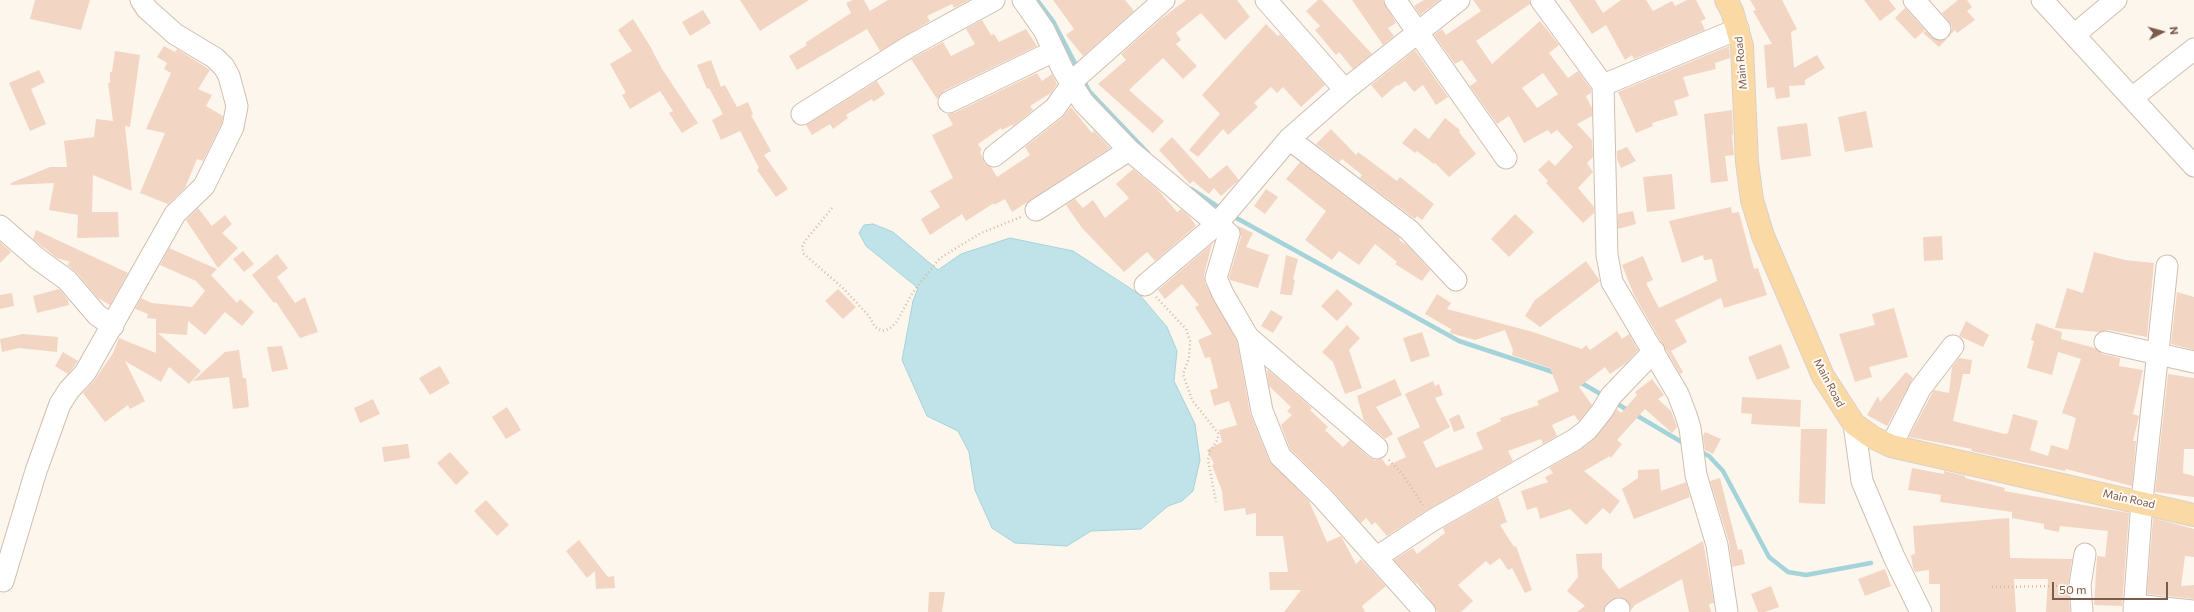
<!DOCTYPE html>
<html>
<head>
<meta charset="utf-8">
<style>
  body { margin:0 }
  #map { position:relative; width:2194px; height:612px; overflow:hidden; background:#fdf6ec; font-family:Commissioner,sans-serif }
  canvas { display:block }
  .north { position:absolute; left:2142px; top:12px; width:40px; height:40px; -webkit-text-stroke:3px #fffaf3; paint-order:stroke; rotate:84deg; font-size:11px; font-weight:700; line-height:16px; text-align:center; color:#7a5c4d }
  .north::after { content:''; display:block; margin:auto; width:14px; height:18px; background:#7a5c4d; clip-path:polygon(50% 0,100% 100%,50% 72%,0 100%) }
  .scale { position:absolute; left:2052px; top:582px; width:116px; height:18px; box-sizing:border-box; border:2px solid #7a5c4d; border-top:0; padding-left:5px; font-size:12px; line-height:14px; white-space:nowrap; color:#7a5c4d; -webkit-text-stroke:3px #fffaf3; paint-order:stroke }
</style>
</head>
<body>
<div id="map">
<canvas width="2194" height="612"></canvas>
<div class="north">N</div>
<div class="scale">50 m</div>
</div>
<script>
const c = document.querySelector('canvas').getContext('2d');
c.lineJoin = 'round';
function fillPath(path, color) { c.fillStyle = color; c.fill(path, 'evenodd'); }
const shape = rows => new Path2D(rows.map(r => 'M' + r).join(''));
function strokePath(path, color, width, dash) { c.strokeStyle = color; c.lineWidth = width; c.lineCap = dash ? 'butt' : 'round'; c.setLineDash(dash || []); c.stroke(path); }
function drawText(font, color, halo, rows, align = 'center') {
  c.font = font + ' Commissioner,sans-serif'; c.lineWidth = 4; c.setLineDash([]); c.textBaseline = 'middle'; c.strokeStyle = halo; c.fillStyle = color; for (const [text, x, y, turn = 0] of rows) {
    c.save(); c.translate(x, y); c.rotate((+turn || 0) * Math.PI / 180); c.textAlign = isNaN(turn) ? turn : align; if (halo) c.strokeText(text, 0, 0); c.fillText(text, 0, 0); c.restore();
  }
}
const water = shape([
  [873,224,893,232,938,270,961,254,1010,238,1073,251,1139,294,1167,327,1177,351,1174,381,1195,424,1200,460,1193,491,1182,501,1168,506,1141,529,1091,531,1067,546,1015,543,992,528,975,490,969,452,958,431,927,416,902,360,913,301,918,288,866,246,859,233,864,225,873,224]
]);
fillPath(water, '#bfe3e8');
strokePath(water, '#a5d3da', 1);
strokePath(shape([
  [1037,0,1053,21,1078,69],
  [1083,79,1089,91,1148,153],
  [1191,189,1223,210],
  [1231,215,1459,341,1556,373],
  [1578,381,1604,396],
  [1614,402,1685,444],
  [1699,451,1709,456,1723,471,1769,557,1788,572,1806,575,1871,563]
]), '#a5d3da', 4.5);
fillPath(shape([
  [35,0,90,0,81,30,30,19],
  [740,0,809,0,760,31],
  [853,0,864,0,870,11,888,0,969,0,954,8,952,4,927,16,930,21,880,51,867,29,797,70,789,56,807,45,805,43,851,13,846,3],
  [1053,0,1125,0,1134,11,1083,56,1066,35,1074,29],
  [1186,0,1237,0,1250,17,1225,40,1201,13,1176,33,1181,40,1176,44,1197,66,1183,79,1163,58,1129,90,1164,121,1153,133,1098,84,1126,60,1121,54,1161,19],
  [1318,0,1322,0,1372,54,1353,69,1339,52,1336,55,1315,30,1320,26,1306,11],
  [1352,0,1383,0,1396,23,1388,28,1394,36,1383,45],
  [1424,0,1440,0,1420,15,1414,6],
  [1473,0,1529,0,1530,4,1476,41,1492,64,1540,21,1559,45,1549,53,1568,78,1578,71,1591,89,1591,93,1586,96,1592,108,1592,116,1577,124,1592,140,1593,157,1587,163,1593,172,1578,188,1594,207,1594,213,1583,223,1546,183,1548,181,1538,170,1549,160,1555,166,1573,147,1557,130,1551,134,1548,130,1524,143,1509,116,1497,124,1470,86,1477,81,1462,60,1455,64,1434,35,1442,29,1446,35,1481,11],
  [1543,73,1558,94,1537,108,1522,88],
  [1569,0,1595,0,1603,13,1621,0,1646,0,1653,11,1672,1,1675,6,1687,0,1696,0,1706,19,1701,21,1705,30,1634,59,1632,55,1625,60,1606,25,1592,34],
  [1750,0,1782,0,1797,29,1791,32,1794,68,1817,55,1825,68,1805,80,1805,85,1789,86,1790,97,1776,99,1774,87,1767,88,1764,45,1772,44,1753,11,1756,10],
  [1864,0,1889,0,1896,9,1880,21],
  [1958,0,1967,0,1972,7,1967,11,1975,20,1957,33,1955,30,1951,34,1952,26,1942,13],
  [1905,8,1925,30,1915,39,1895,18],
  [703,10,711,23,690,36,682,22],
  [633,19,650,46,662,69,698,123,682,133,669,113,673,111,660,91,630,109,622,95,626,93,610,64,632,51,618,30],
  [982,20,991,35,994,34,999,42,1026,29,1037,46,944,91,937,99,911,59,943,42,951,56,975,44,966,29],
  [1266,24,1278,36,1280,34,1325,85,1301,107,1283,87,1277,93,1271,87,1254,103,1258,107,1228,135,1223,129,1198,157,1189,150,1220,114,1202,95],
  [1926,31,1936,40,1947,39,1939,47,1923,33],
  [164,46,175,52,177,49,210,70,198,89,212,95,206,106,223,116,222,123,203,161,197,159,185,188,168,204,140,193,165,133,146,129,171,73,164,69,167,63,157,57],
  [1729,46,1730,58,1715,63,1716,69,1683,77,1689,96,1674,101,1678,115,1652,123,1653,126,1636,133,1618,92],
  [1415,50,1448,97,1436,105,1423,85,1414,92,1405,81,1398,86,1397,85,1382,98,1371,85],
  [115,51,140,55,130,127,125,126,132,191,93,175,92,212,118,212,119,237,77,238,78,215,49,210,54,183,11,185,11,183,50,167,67,167,64,141,94,137,96,119,113,121,108,83,110,83,110,72,112,72],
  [711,60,721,87,725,85,737,107,748,102,753,114,751,115,771,151,764,155,788,189,776,197,757,170,759,168,740,131,721,140,712,120,723,114,709,88,707,89,697,65],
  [39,70,45,82,31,89,46,124,30,131,9,83],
  [1037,73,1042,81,1052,74,1057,84,1051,93,1030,106,1033,110,1013,126,1012,125,1002,130,1001,128,978,144,982,150,980,151,984,163,991,167,997,177,1030,155,1025,147,1063,117,1071,107,1092,133,1094,131,1110,148,1012,212,1005,199,994,205,994,203,966,221,962,214,930,235,921,219,940,207,930,191,953,178,932,135,953,125,947,114,954,113],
  [877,81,885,94,873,102,872,99,846,115,848,118,833,129,830,124,812,135,806,125],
  [1732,110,1733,135,1732,135,1734,155,1725,156,1728,181,1711,183,1704,114],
  [1866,111,1873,147,1845,152,1838,117],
  [1445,118,1460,130,1459,132,1476,154,1449,177,1435,163,1434,164,1417,151,1415,153,1402,143,1415,128,1429,139],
  [1807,123,1811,156,1781,160,1777,127],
  [1331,129,1356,155,1358,152,1397,181,1400,177,1434,204,1422,220,1417,216,1415,219,1360,178,1362,175,1342,159,1339,162,1316,144],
  [1172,137,1210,179,1227,165,1239,180,1221,196,1214,188,1209,194,1193,181,1190,184,1159,150],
  [1627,147,1636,161,1621,168,1617,159,1617,151],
  [1300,162,1400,238,1399,240,1407,245,1430,270,1422,281,1395,264,1397,262,1375,244,1359,265,1339,251,1332,260,1305,240,1326,211,1286,179],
  [1133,169,1157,189,1177,212,1181,209,1190,217,1196,226,1155,261,1147,252,1124,272,1082,228,1066,205,1075,199,1083,208,1093,200,1105,218,1129,198,1116,184],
  [1672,174,1675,209,1647,212,1643,177],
  [1266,189,1278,197,1265,214,1254,206],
  [1731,207,1732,213,1739,212,1754,269,1758,268,1767,295,1724,308,1721,298,1675,320,1687,342,1671,351,1683,372,1680,374,1634,295,1622,265,1643,256,1653,280,1646,283,1659,308,1717,281,1712,259,1704,260,1703,255,1682,263,1669,221],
  [198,208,212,226,225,215,232,224,222,233,238,248,218,268,186,220],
  [1633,211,1636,224,1618,229,1618,214],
  [1515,214,1534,232,1509,257,1491,239],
  [1238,226,1253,233,1246,247,1269,255,1258,288,1230,280,1229,277,1241,237],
  [36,230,128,273,110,305,98,298,76,272,67,265,70,262,57,258,33,239],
  [1942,236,1943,260,1924,261,1923,237],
  [0,242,11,252,0,263],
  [1212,244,1204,275,1205,283,1237,341,1250,413,1269,460,1309,501,1327,542,1341,536,1356,564,1361,559,1386,586,1362,606,1365,612,1284,612,1301,590,1270,590,1269,572,1288,572,1283,536,1256,536,1256,513,1246,515,1245,508,1224,511,1222,491,1212,465,1214,464,1207,450,1222,442,1219,430,1237,425,1229,401,1214,406,1210,390,1218,388,1210,357,1205,358,1198,340,1212,334,1195,307,1199,305,1182,284,1165,299,1158,290],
  [169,248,217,269,211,275,237,303,240,299,254,312,242,326,225,312,205,335,188,321,187,335,158,333,201,371,189,384,169,367,161,382,125,361,145,401,130,409,128,405,105,422,83,393,94,381,113,353,119,338,156,353,156,319,147,318,148,314,135,309,141,298,152,303,192,307,205,291,196,281,160,265],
  [243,251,254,264,244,272,233,259],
  [2094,252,2125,260,2154,263,2147,337,2108,330,2099,332,2055,328,2067,288,2083,293],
  [277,254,288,268,277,277,295,303,305,297,318,332,300,338,276,302,274,303,252,275],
  [1286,255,1298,259,1293,279,1295,280,1292,295,1288,295,1280,294],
  [1586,261,1600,281,1540,327,1525,316,1535,300],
  [59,289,68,300,69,305,37,313,33,296],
  [838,289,856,307,843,319,825,301],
  [1337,289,1353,304,1337,321,1321,306],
  [2177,292,2194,297,2194,350,2171,344],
  [12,293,14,306,0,309,0,295],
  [1437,294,1451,303,1447,309,1533,332,1582,349,1586,345,1590,350,1617,331,1622,339,1629,334,1638,350,1626,363,1610,374,1605,367,1579,387,1592,405,1579,421,1574,415,1552,425,1557,436,1543,444,1541,439,1508,451,1513,461,1427,510,1387,536,1375,522,1372,525,1366,518,1361,523,1330,488,1290,449,1281,425,1292,415,1287,411,1291,407,1269,386,1267,372,1268,370,1312,408,1310,410,1328,427,1325,430,1343,447,1350,440,1369,457,1375,460,1382,459,1387,466,1406,457,1397,438,1420,427,1405,394,1433,381,1435,386,1439,384,1443,395,1435,398,1450,427,1423,442,1436,468,1483,449,1476,433,1501,421,1500,418,1539,405,1537,401,1559,391,1550,368,1512,355,1513,350,1505,330,1475,340,1450,333,1451,329,1425,314],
  [1894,308,1908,357,1869,367,1872,377,1855,382,1839,334,1875,325,1872,314],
  [1271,310,1283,317,1273,333,1261,326],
  [1966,321,1989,335,1983,347,1959,336],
  [2036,323,2062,332,2061,339,2095,348,2102,354,2120,358,2119,366,2143,370,2133,414,2139,416,2133,441,2136,441,2132,486,2066,469,2065,471,1971,451,1972,449,1909,437,1934,390,1949,393,1952,367,1959,358,1972,360,1970,374,1963,374,1953,421,2005,434,2008,433,2013,414,2038,421,2030,450,2048,456,2051,445,2068,450,2076,418,2062,413,2081,359,2058,352,2052,375,2027,368,2034,341,2031,340],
  [1347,325,1360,338,1349,350,1362,388,1345,394,1333,362,1322,352],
  [1422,332,1430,356,1411,362,1403,338],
  [23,334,58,337,57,352,19,348,2,352,0,339],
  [1781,344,1790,368,1757,380,1748,357],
  [282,346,288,369,272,372,267,347],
  [239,350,243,378,246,378,249,407,233,409,229,377,193,381,225,352],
  [63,352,78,361,68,374,55,366],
  [440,366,450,383,430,395,419,378],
  [1906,372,1913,378,1887,426,1867,415,1878,396,1880,402],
  [2168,374,2194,378,2194,449,2184,449,2183,473,2194,476,2194,497,2155,492],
  [1395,379,1402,395,1376,407,1393,434,1385,439,1364,421,1357,396],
  [1652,379,1664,395,1658,399,1671,411,1677,427,1672,433,1645,409,1617,440,1622,444,1611,458,1610,456,1584,471,1620,501,1610,514,1603,508,1586,525,1570,509,1540,519,1537,507,1527,510,1521,491,1548,482,1545,477,1553,473,1549,468,1580,450,1594,439,1617,409,1621,413,1637,395,1635,392],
  [1742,397,1801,400,1800,427,1751,424,1752,414,1741,413],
  [373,399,380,414,360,423,354,408],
  [507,407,521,430,506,439,492,417],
  [1459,414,1465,428,1454,432,1449,419],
  [1801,429,1827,429,1825,504,1799,503],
  [1705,432,1721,439,1713,454,1705,450,1703,436],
  [408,444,410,458,384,462,382,447],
  [450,452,469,473,456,485,437,463],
  [1912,468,1944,474,1944,471,1965,476,1965,478,2005,488,2004,491,2129,513,2122,606,2094,605,2097,556,2105,557,2108,531,2060,526,2059,532,2044,529,2044,524,2012,518,2012,512,1940,502,1941,495,1908,490],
  [1659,469,1661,491,1686,482,1690,497,1634,519,1622,489,1638,478,1638,470],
  [1720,478,1738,550,1742,549,1745,564,1732,567,1729,542,1710,481],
  [1498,497,1507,522,1500,525,1514,547,1516,546,1532,590,1525,593,1512,568,1508,570,1500,558,1490,565,1486,561,1458,585,1473,601,1461,612,1438,612,1417,583,1416,584,1394,560,1413,548,1417,554,1445,533,1443,528],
  [486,500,509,525,497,536,474,511],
  [2009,518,2010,558,2072,559,2068,586,2070,612,2046,612,2048,579,2014,579,2016,612,1940,612,1940,584,1929,584,1929,570,1915,572,1913,568,1911,555,1915,554,1913,526],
  [2153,518,2194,529,2194,557,2185,556,2181,586,2194,585,2194,599,2147,594],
  [579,540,608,577,614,576,615,588,596,589,595,571,587,578,566,551],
  [1703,541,1714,603,1709,604,1711,612,1689,612,1682,579,1635,605,1631,610,1628,602,1618,597,1608,603,1603,612,1577,612,1585,606,1567,591,1578,577,1576,554,1602,553,1602,568,1619,589],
  [1885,569,1891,586,1865,596,1858,579],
  [1771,586,1779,607,1765,612,1758,612,1751,594],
  [929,592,945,592,942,612,928,612]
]), '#f3d5c3');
const minor = shape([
  [1023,0,1044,30,1063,70,1083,102,1129,150,1229,234,1216,278,1223,294,1248,337,1262,411,1280,456,1322,497,1425,612],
  [1266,0,1345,90],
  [1395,0,1506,158],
  [1541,0,1603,85,1607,255,1612,282,1678,394,1686,415,1690,428,1696,475,1717,545,1727,612],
  [1914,0,1940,29],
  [2042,0,2194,166],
  [2074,35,2116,0],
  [1603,85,1738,29],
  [2132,98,2194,49],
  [949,102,1054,51],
  [802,114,910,46,994,0],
  [1289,139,1409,230,1456,280],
  [994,156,1055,108,1077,77,1164,0],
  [1036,210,1129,150],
  [0,226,38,259,67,280,97,315,113,326],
  [1145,285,1216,225,1289,139,1345,90,1459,0],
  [1248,337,1377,448],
  [2105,342,2194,362],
  [1854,424,1862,481,1894,557,1921,612],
  [1891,446,1920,389,1953,346],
  [1377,557,1433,520,1574,440,1587,430,1602,411,1611,396,1654,351],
  [3,581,36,471,60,404,69,390,85,373,175,214,204,186,233,127,237,106,229,76,224,67,215,58,175,34,147,9,141,0],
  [2134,605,2194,611],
  [1615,612,1619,609],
  [2082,612,2080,585,2085,554],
  [2134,612,2142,501,2167,266]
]);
const major = shape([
  [1726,0,1732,11,1742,46,1747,162,1752,200,1763,236,1823,376,1854,424,1872,437,1891,446,2194,515]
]);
strokePath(minor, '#d1beb0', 23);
strokePath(major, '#dad1cd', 24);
strokePath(shape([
  [832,208,805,241,802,247,804,254,844,289,869,316,875,327,882,331,889,329,896,323,913,292,940,258,981,233,1021,217],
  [1156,297,1186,329,1190,341,1189,358,1183,374,1192,400,1218,433,1218,439,1210,451,1208,460,1216,502],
  [1389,460,1403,475,1423,505],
  [1992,587,2063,586]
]), '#d9b8a5', 2.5, [1, 3]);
strokePath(minor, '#fff', 21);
strokePath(major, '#fbd9a5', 22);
drawText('11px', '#7a5c4d', '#fffaf3', [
  ["Main Road",1741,63,-95],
  ["Main Road",1829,383,62],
  ["Main Road",2129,499,13]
]);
</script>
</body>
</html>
